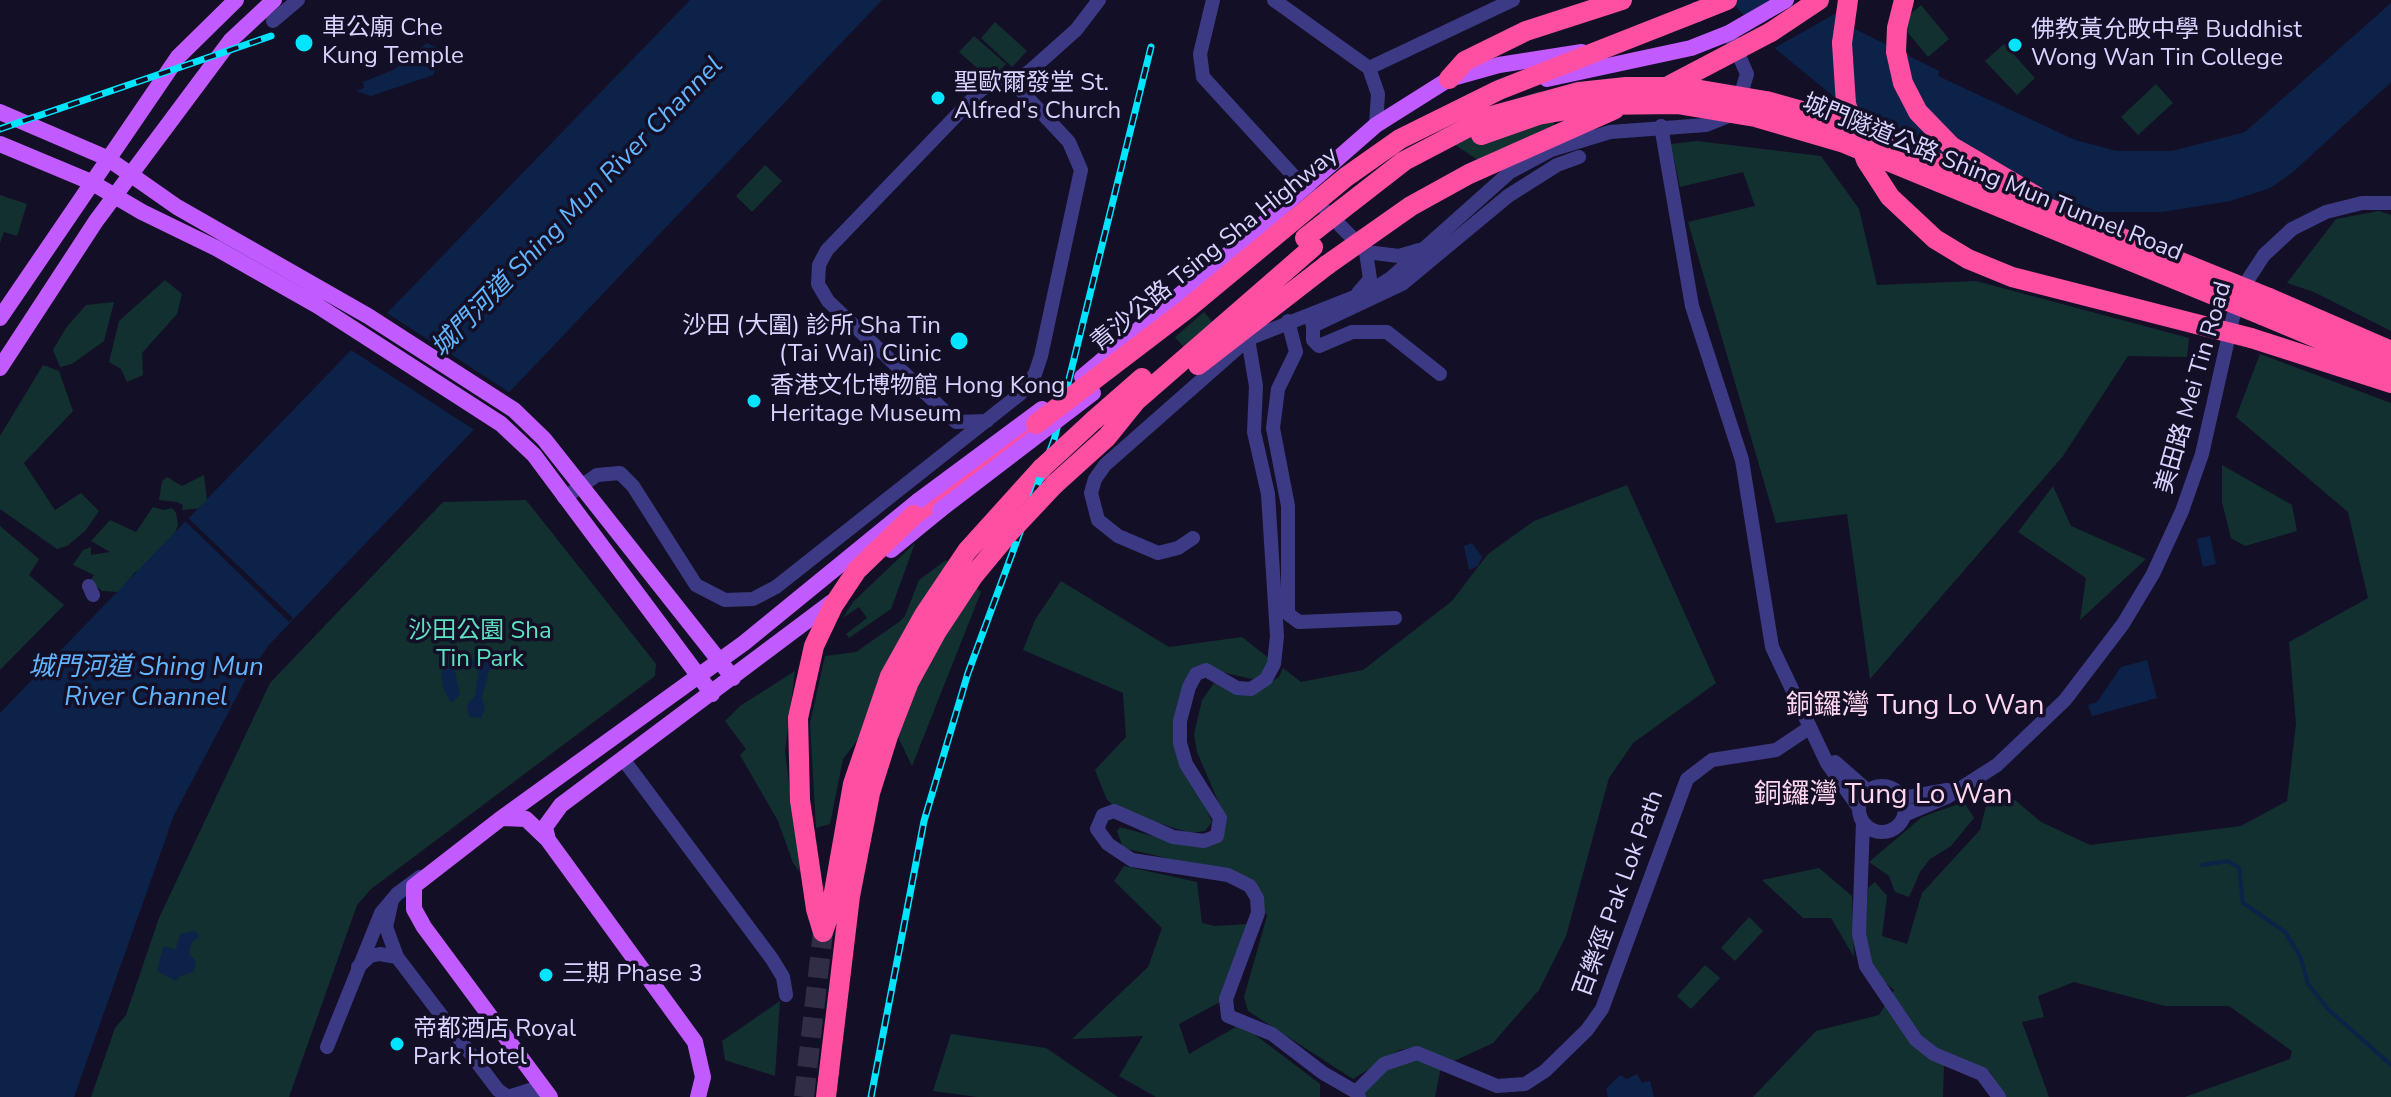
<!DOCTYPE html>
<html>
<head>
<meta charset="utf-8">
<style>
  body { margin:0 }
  canvas { display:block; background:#130f26 }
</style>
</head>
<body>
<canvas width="2391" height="1097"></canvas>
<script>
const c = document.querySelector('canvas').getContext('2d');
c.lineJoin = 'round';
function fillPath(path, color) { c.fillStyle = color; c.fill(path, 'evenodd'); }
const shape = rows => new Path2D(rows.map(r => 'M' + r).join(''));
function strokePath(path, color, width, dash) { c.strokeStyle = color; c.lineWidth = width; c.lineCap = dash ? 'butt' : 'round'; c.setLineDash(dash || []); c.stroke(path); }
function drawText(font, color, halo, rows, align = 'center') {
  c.font = font + ' "Nunito Sans","Noto Sans TC",sans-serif'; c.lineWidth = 7; c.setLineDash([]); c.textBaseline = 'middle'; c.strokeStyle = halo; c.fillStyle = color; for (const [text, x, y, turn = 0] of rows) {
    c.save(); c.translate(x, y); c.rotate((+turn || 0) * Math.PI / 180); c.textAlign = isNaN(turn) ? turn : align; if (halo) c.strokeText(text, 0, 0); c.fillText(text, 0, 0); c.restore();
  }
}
fillPath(shape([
  [1921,5,1949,39,1928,57,1900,23],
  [995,22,1027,51,1012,67,981,38],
  [974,36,1006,64,991,80,959,52],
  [2004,44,2035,78,2017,95,1985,61],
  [2156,84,2173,103,2138,135,2121,117],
  [1540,91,1557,131,1484,164,1434,131,1462,117],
  [1697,141,1821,156,1859,209,1877,285,1976,281,2189,338,2187,357,2128,356,2063,456,1870,679,1847,514,1776,523,1688,222,1755,206,1743,172,1680,187,1671,144],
  [765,165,782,181,752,212,736,196],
  [0,195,27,204,17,236,4,232,0,243],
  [2379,211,2391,215,2391,331,2314,292,2287,283,2336,219],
  [165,280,182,294,177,314,142,353,143,375,127,382,121,369,109,362,119,321],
  [114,302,104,341,72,364,60,367,53,350,66,328,86,305],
  [1204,312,1221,332,1192,357,1175,337],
  [2260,354,2391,403,2391,1097,2185,1097,2290,1059,2292,1051,2229,1006,2165,1006,2074,982,2038,996,2044,1017,2022,1022,2049,1097,2005,1097,1990,1072,1937,1048,1921,1036,1892,995,1894,990,1875,974,1865,938,1868,888,1875,882,1887,896,1882,936,1907,944,1922,893,1980,830,1989,794,2015,800,2041,822,2090,845,2241,826,2287,801,2296,724,2289,642,2368,598,2348,512,2236,417],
  [43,365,59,371,73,411,24,463,55,510,81,493,99,511,85,531,67,546,57,549,0,509,0,436],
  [2222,465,2292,505,2297,531,2245,546,2231,538,2222,502],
  [204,475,207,501,203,508,182,510,183,505,177,502,159,500,162,481,167,477,182,486],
  [1627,485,1716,683,1633,743,1609,778,1566,936,1539,990,1493,1043,1454,1061,1417,1047,1399,1050,1353,1079,1248,1011,1244,997,1267,916,1256,889,1231,873,1123,848,1117,831,1120,827,1188,846,1211,843,1221,808,1197,752,1194,734,1202,700,1214,683,1255,692,1279,677,1283,668,1301,682,1363,670,1452,601,1488,554,1534,521],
  [2053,486,2071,526,2146,559,2080,620,2086,578,2018,532],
  [526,500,656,664,655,676,371,889,357,905,289,1097,91,1097,115,1028,126,1015,159,918,270,683,443,502],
  [153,507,164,510,172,508,176,513,178,525,164,561,135,572,119,592,102,591,90,581,94,575,73,565,83,550,91,547,91,555,110,552,91,541,110,520,136,532],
  [0,526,39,559,29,575,64,605,0,670],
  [915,543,891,609,849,638,846,634,867,618,859,607,843,618,853,602],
  [946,560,981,592,912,766,883,706,843,759,830,824,816,828,810,723,825,656,856,652,899,622,905,616,919,580],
  [1061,581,1169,647,1242,637,1271,660,1261,676,1252,679,1209,669,1198,679,1180,733,1184,756,1212,822,1205,831,1190,833,1120,811,1107,800,1095,770,1126,737,1123,693,1023,650,1035,620],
  [795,671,785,751,800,872,793,863,778,821,740,755,746,749,725,721,740,706],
  [1964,802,1974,818,1951,846,1930,859,1920,872,1909,897,1895,892,1889,876,1869,862,1922,817],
  [1124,866,1197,882,1202,923,1215,926,1248,924,1231,996,1179,1024,1189,1054,1241,1024,1320,1084,1320,1097,1156,1097,1119,1076,1143,1036,1072,1039,1148,967,1162,928,1114,881],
  [1819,868,1852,896,1854,957,1831,918,1803,918,1762,880],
  [1749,917,1763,931,1735,961,1721,948],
  [1705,965,1720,978,1691,1009,1677,996],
  [780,1001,775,1076,725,1060,722,1041],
  [1886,1004,1944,1065,1943,1097,1753,1097,1816,1031,1879,1015],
  [951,1034,1046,1048,1118,1097,977,1097,933,1091],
  [1417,1059,1441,1066,1435,1097,1366,1097,1363,1089,1387,1069]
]), '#12302f');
fillPath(shape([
  [690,0,882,0,268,646,246,679,174,815,74,1097,0,1097,0,713],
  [1730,0,1821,0,1849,26,1939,71,1938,76,2075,140,2117,151,2172,151,2245,132,2391,3,2391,82,2293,172,2270,188,2230,201,2162,212,2063,212,1884,133,1860,118,1772,46],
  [427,43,445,52,433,75,371,96,356,91,364,88,363,82,393,70],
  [2210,536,2216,564,2203,567,2197,539],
  [1472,543,1482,557,1478,566,1469,570,1464,546],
  [493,657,497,666,489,671,482,698,485,708,481,718,469,717,467,705,475,696,479,666,455,671,460,695,451,703,443,688,441,672,450,663],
  [2147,660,2157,698,2092,716,2088,705,2097,702,2121,667],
  [195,931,200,936,192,942,189,953,196,962,193,972,180,976,176,981,157,971,163,947,176,949,180,934],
  [1637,1074,1642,1083,1650,1081,1654,1097,1608,1097,1606,1089,1620,1075,1627,1079]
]), '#0c2248');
fillPath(shape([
  [1792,0,1827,0,1838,12,1771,50,1750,28],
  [384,311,512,394,476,431,348,348],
  [186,516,293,618,289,622,183,519]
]), '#130f26');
strokePath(shape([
  [2202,865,2228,861,2239,868,2243,903,2285,932,2300,956,2308,984,2328,1009,2391,1065]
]), '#0c2248', 4);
strokePath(shape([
  [804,1097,823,932]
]), '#312d47', 20, [20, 10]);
strokePath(shape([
  [1213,0,1200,54,1203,77,1312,196],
  [1274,0,1369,68,1513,0],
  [273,21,298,0],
  [1369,68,1378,94,1376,125],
  [1661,126,1692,306,1742,460,1772,647,1827,763,1859,808],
  [1326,211,1366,252,1399,256,1419,250],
  [1358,293,1370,279,1366,252],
  [1310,315,1313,326,1402,284,1508,196,1557,165,1579,157],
  [1288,321,1296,352,1278,389,1273,428,1288,506,1288,614,1299,622,1395,618],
  [1313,326,1313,340,1319,346,1352,332,1387,332,1440,374],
  [1248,339,1256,386,1254,432,1268,494,1277,636,1274,664,1266,679,1251,689,1237,688,1206,670,1196,674,1189,687,1180,721,1180,743,1186,764,1220,818,1217,836,1204,841,1173,837,1114,811,1103,815,1097,829,1108,844,1132,860,1228,875,1250,886,1257,898,1258,913,1226,999,1228,1016,1272,1034,1323,1073,1356,1092,1359,1097],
  [987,421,956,422,828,301,818,284,819,265,827,250,982,89,1001,81,1013,82,1030,71,1076,30,1099,0],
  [564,498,597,475,620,473,633,486,696,585,725,600,753,599,776,587,1020,394,1035,374,1041,356,1081,170,1069,142,1013,82],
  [1193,538,1178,548,1158,553,1118,536,1098,520,1091,493,1095,479,1105,465,1248,339,1372,290,1391,278,1510,172,1551,150,1610,132,1706,125,1726,117,1737,107,1747,74,1729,33],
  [89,586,93,595],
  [623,759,772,959,783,977,786,995],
  [1835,762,1868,791],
  '1859 809a23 23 0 1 1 46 0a23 23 0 1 1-46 0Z',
  [1902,798,1947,790],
  [1904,815,1947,797,1997,765,2065,700,2123,624,2153,574,2182,511,2202,454,2233,317,2249,278,2264,255,2292,229,2326,212,2362,203,2391,203],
  [1863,822,1859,934,1866,966,1916,1040,1934,1054,1982,1074,1999,1097],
  [392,900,386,927,397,957,498,1090,508,1097],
  [358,967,370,956,380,954,397,957],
  [327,1047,381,913,397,894,420,877],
  [1356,1092,1384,1064,1417,1053,1497,1086,1525,1084,1545,1071,1587,1030,1602,1009,1687,779,1712,760,1776,750,1809,728],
  [508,1097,530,1090,549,1096]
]), '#3d3a85', 14);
strokePath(shape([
  [1547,79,1691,48,1729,33,1786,0],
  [0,112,107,158,177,207,368,316,514,410,544,439,733,678],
  [0,144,91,182,142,212,216,248,318,306,501,424,534,455,712,694],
  [1240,244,1376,125,1449,79,1499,65,1582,52],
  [0,318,178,57,236,0],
  [0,368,96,221,231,40,274,0],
  [891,550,940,510],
  [503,818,526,819,547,839],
  [550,1097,424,927,414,909,414,886,499,820,744,643,918,501],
  [698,1097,703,1077,695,1042,548,840,545,827,561,805,832,602]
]), '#c25bff', 16);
strokePath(shape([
  [1904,0,1897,28,1896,52,1903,83,1918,112,1951,146,2036,196],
  [1697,12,1727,0],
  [1771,32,1819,0],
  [1842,43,1848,0],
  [1449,79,1465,61,1526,31,1622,0],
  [2269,298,2391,351],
  [2262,315,2391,369],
  [2251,338,2391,383],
  [1198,365,1327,265],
  [1094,420,1142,378],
  [1055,484,1107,437,1136,401,1313,247],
  [914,515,1036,424],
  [800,800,816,909,823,932],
  [823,932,831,909,853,784,890,676,924,615,967,551,1042,468],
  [826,1097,850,896,870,793,888,736,909,682,937,631,974,575,1008,534]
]), '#ff4fa3', 20);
const rail = shape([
  [0,129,271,36],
  [871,1097,924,821,968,673,1054,440,1151,47]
]);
strokePath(rail, '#00e5ff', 7);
strokePath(rail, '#130f26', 4, [12]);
strokePath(shape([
  [1082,377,1240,244],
  [918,501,1042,409],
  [940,510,1093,393]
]), '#c25bff', 16);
strokePath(shape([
  [1842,43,1846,104,1866,160,1890,197,1935,239,1968,259,2012,277,2251,338],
  [1670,85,1771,32],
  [1481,135,1538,115,1595,105,1677,104,1755,117,1844,143,2262,315],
  [1305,238,1404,161,1488,117,1579,92,1626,87,1683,87,1766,101,1830,119,2269,298],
  [1327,265,1411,206,1469,174,1615,109],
  [1036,424,1188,308,1346,177,1400,139,1499,90,1697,12],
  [1042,468,1094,420],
  [1008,534,1055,484],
  [800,800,798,718,814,646,833,606,857,570,914,515]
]), '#ff4fa3', 20);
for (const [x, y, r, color] of [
  [304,43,10,"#00e5ff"],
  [2015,45,8,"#00e5ff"],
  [938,98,8,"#00e5ff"],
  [959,341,10,"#00e5ff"],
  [754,401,8,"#00e5ff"],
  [546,975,8,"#00e5ff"],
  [397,1044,8,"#00e5ff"]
]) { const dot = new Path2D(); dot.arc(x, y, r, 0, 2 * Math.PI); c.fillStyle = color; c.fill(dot); strokePath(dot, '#130f26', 3); }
drawText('24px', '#d9d4ff', '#130f26', [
  ["車公廟 Che",322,29],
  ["Kung Temple",322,57],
  ["佛教黃允畋中學 Buddhist",2031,31],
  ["Wong Wan Tin College",2031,59],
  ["聖歐爾發堂 St.",954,84],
  ["Alfred's Church",954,112],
  ["沙田 (大圍) 診所 Sha Tin",941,327,"right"],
  ["(Tai Wai) Clinic",941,355,"right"],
  ["香港文化博物館 Hong Kong",770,387],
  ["Heritage Museum",770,415],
  ["三期 Phase 3",562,975],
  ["帝都酒店 Royal",413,1030],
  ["Park Hotel",413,1058]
], 'left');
drawText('24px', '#d9d4ff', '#130f26', [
  ["城門隧道公路 Shing Mun Tunnel Road",1992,179,22],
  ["青沙公路 Tsing Sha Highway",1215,250,-39],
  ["美田路 Mei Tin Road",2195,388,-74],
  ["百樂徑 Pak Lok Path",1620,894,-70]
]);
drawText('24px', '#5fe0c0', '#130f26', [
  ["沙田公園 Sha",480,632],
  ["Tin Park",480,660]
]);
drawText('italic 26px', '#62b6ff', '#130f26', [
  ["城門河道 Shing Mun River Channel",578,208,-46],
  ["城門河道 Shing Mun",146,669],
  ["River Channel",146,699]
]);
drawText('28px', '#ffd6f0', '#130f26', [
  ["銅鑼灣 Tung Lo Wan",1915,707],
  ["銅鑼灣 Tung Lo Wan",1883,796]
]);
</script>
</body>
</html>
